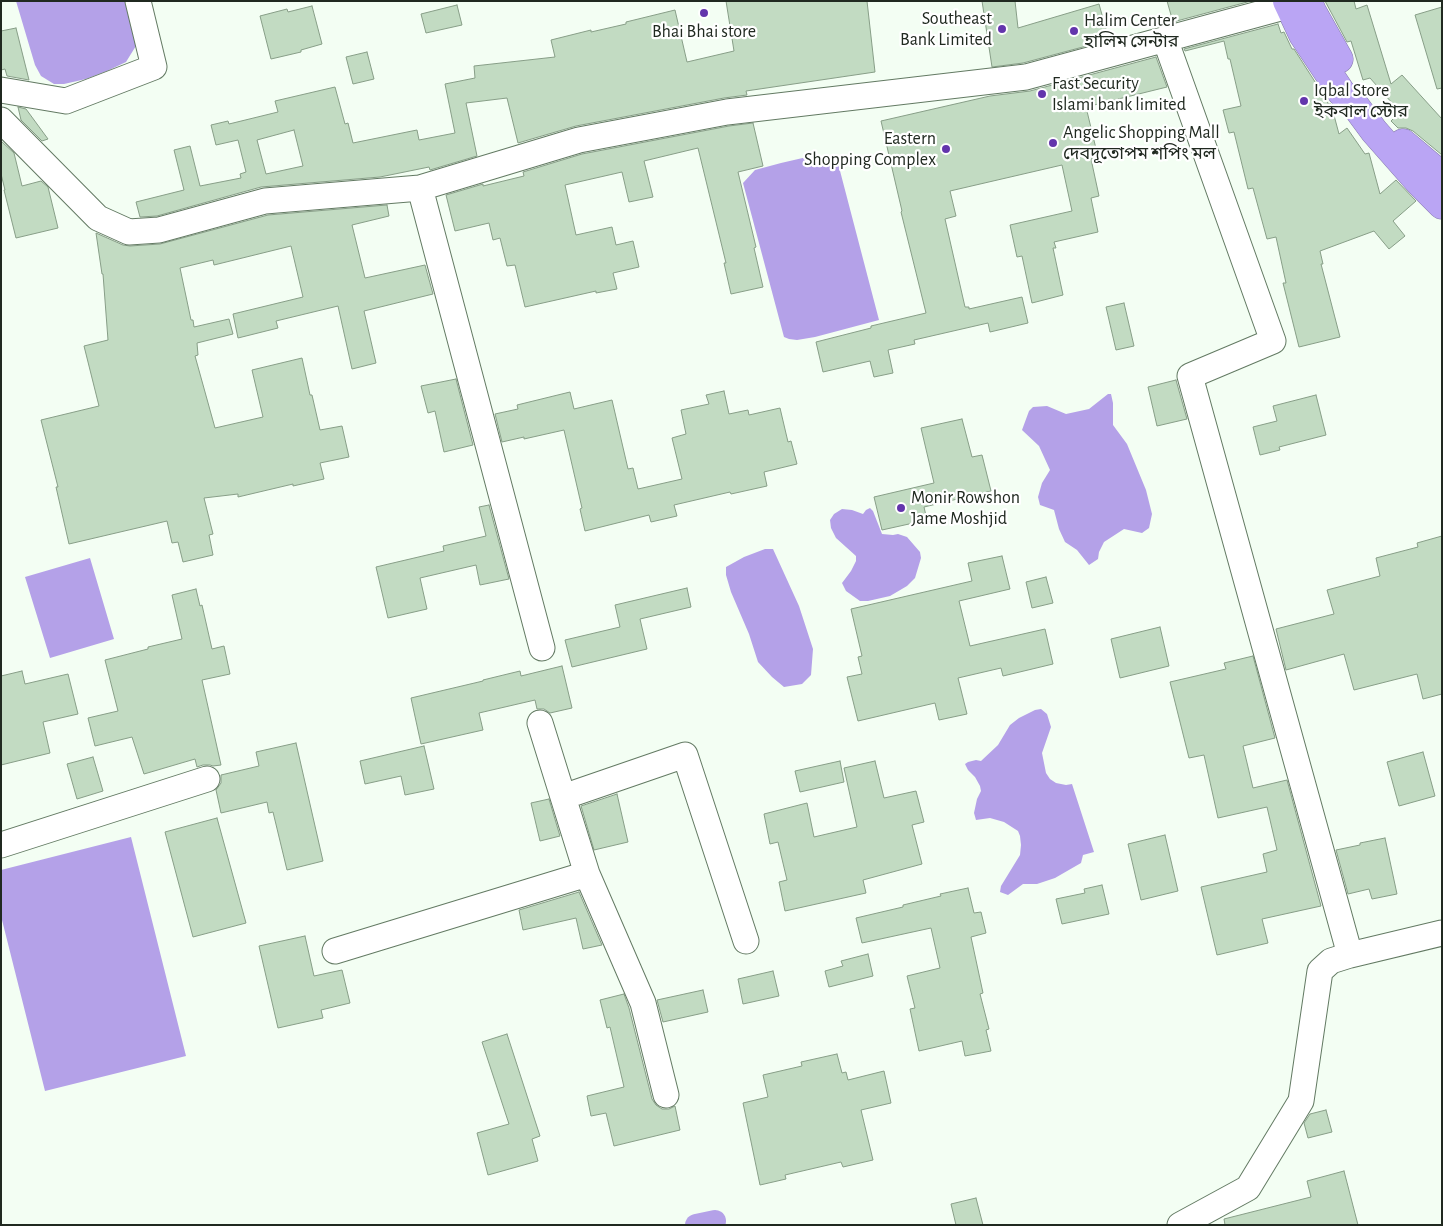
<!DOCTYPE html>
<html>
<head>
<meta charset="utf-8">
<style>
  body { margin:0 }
  #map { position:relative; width:1443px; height:1226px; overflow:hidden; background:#f3fef3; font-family:"Alegreya Sans",sans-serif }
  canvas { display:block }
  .frame { position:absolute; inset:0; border:2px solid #202920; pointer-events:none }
</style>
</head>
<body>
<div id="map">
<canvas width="1443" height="1226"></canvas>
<div class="frame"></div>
</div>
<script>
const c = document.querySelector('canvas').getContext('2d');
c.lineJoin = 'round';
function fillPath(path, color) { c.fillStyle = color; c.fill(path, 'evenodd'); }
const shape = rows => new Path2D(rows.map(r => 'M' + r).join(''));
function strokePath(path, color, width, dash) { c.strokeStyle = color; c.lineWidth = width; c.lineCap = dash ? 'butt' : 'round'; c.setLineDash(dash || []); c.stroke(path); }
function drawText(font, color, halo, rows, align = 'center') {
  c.font = font + ' "Alegreya Sans","Noto Sans Bengali",sans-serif'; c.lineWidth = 4.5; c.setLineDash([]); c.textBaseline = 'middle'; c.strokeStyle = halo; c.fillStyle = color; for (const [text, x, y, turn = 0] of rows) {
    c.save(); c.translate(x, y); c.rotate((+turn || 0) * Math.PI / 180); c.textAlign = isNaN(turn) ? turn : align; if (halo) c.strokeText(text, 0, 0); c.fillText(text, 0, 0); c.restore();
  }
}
fillPath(shape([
  [16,1,129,1,139,41,126,62,107,71,86,79,64,84,54,84,41,76,35,65],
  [819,156,835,161,839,167,879,320,815,337,797,340,789,339,784,337,743,183,755,170,781,163,807,157],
  [1108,394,1111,394,1113,403,1113,425,1127,444,1146,490,1152,514,1149,528,1142,533,1124,529,1104,542,1099,552,1098,559,1089,565,1077,550,1065,542,1059,529,1054,510,1040,505,1038,497,1042,483,1050,470,1039,446,1022,430,1029,411,1033,407,1047,406,1066,414,1089,409],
  [870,508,873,511,882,534,893,535,898,534,907,537,920,552,921,558,915,578,907,586,890,596,868,601,860,601,846,591,842,583,851,571,856,561,856,556,836,538,831,528,830,520,834,514,842,509,852,510,863,514,866,510],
  [765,549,773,549,799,606,813,649,811,675,802,684,784,687,772,677,758,662,749,634,731,592,726,575,726,567,744,557],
  [90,558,114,639,50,658,25,577],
  [1041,709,1047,714,1051,727,1042,753,1046,773,1050,779,1056,783,1066,785,1072,784,1094,852,1083,855,1081,863,1055,878,1037,884,1023,884,1008,895,1000,892,1001,886,1020,855,1021,845,1020,836,1018,831,1004,822,990,818,976,820,974,813,977,799,981,791,980,786,975,777,968,770,965,764,968,762,976,760,981,761,998,745,1010,725,1019,718,1035,710],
  [131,837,186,1056,45,1091,1,916,1,870]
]), '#b4a1e8');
strokePath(shape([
  [696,1225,715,1221]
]), '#b4a1e8', 22);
const building = shape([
  [726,1,867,1,875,72,746,91,747,95,724,98,576,126,518,143,507,98,466,103,477,156,430,170,429,167,380,177,261,187,157,216,140,217,136,202,184,190,174,150,190,146,200,186,241,178,240,174,246,172,238,140,216,145,211,125,228,121,229,124,278,112,275,101,335,87,345,124,348,123,353,143,417,130,419,140,455,133,445,84,475,78,474,66,555,57,551,40,591,30,591,32,626,24,626,22,675,10,687,62,734,51,726,1],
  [294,130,303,166,266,174,257,140,294,130],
  [982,1,1015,1,1018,28,1099,4,1109,40,1023,63,992,67,982,1],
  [1167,1,1251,1,1173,22,1167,1],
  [1325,1,1354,1,1356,9,1367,5,1391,84,1402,75,1442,119,1442,155,1413,131,1406,128,1398,128,1391,121,1400,112,1370,78,1363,80,1351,41,1347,42,1325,1],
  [457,5,462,25,426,33,421,14,457,5],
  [312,6,322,44,301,50,301,52,271,59,260,16,287,9,288,12,312,6],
  [1442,7,1442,88,1437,89,1415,15,1442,7],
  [1278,24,1281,33,1284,32,1292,49,1294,49,1319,88,1320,91,1321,91,1327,99,1328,104,1331,104,1339,134,1347,128,1365,154,1369,153,1380,194,1396,180,1416,201,1393,221,1405,236,1389,249,1374,231,1320,251,1323,264,1321,264,1340,337,1299,347,1283,283,1286,283,1276,237,1267,239,1253,188,1248,189,1234,132,1229,133,1223,110,1241,106,1230,59,1228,59,1224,41,1185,51,1184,49,1278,24],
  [16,28,29,80,7,76,5,69,1,70,1,31,16,28],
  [367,52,374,79,353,84,346,57,367,52],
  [1156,57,1167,87,1086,107,1098,157,1091,159,1099,196,1091,198,1098,232,1054,242,1056,248,1053,248,1063,295,1032,303,1022,256,1017,257,1010,225,1072,211,1062,165,950,191,956,216,945,219,965,307,969,307,969,309,1022,297,1028,323,990,332,988,323,914,340,915,344,888,350,893,373,874,377,870,361,823,372,816,342,871,328,871,326,926,313,901,212,902,211,881,121,990,96,1030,91,1156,57],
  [18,107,26,109,48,139,42,141,21,120,18,107],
  [753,123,763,166,738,172,756,247,754,248,763,287,731,294,724,263,726,263,698,148,644,161,653,197,629,202,622,172,565,185,576,235,612,227,616,245,633,241,639,267,613,273,617,289,596,293,596,291,525,307,515,265,507,266,500,238,493,240,489,223,455,231,446,195,483,184,483,186,524,176,523,172,582,154,729,126,753,123],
  [1,141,14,153,22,186,41,181,48,187,58,228,16,238,4,190,5,190,1,174,1,141],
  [387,205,389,216,352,225,365,278,425,265,433,294,364,311,376,363,352,369,338,306,276,321,278,328,238,338,233,314,303,297,291,246,214,265,213,260,180,268,191,320,193,320,194,327,229,319,233,334,197,343,198,355,195,356,215,428,263,417,252,370,302,358,310,395,312,395,320,430,342,426,349,457,320,463,324,479,293,486,293,484,238,497,238,494,204,498,213,534,209,535,213,555,183,562,178,542,172,543,167,521,69,544,56,487,58,487,41,420,99,406,84,346,108,340,103,274,102,274,96,233,123,245,130,246,160,244,268,215,387,205],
  [1124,303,1134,346,1116,350,1106,307,1124,303],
  [456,379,473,445,444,452,435,411,428,413,421,386,456,379],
  [1176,380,1187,419,1157,426,1148,387,1176,380],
  [724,391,729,414,748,410,749,415,780,408,788,442,791,441,797,464,764,472,767,486,731,494,730,492,674,505,677,516,651,522,649,515,585,531,580,509,582,508,564,430,524,439,524,437,502,442,495,414,518,409,517,405,570,392,574,409,612,400,628,469,633,468,638,489,682,479,672,438,686,434,681,410,709,404,706,395,724,391],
  [1316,395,1326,435,1279,447,1280,450,1260,455,1253,427,1277,421,1273,406,1316,395],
  [962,419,972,457,982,455,991,491,924,507,927,520,882,530,874,497,934,483,921,428,962,419],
  [489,505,509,579,480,585,476,565,420,578,427,609,388,618,376,567,444,551,443,546,486,536,479,507,489,505],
  [1442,536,1442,694,1423,699,1417,674,1354,690,1344,654,1286,670,1276,629,1334,614,1327,590,1380,576,1376,558,1418,547,1417,543,1442,536],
  [1002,556,1010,589,959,601,970,646,1045,629,1053,664,1003,676,1001,668,958,678,967,714,939,720,935,703,858,721,847,677,862,674,858,657,862,656,851,609,972,581,968,563,1002,556],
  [1046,577,1053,603,1032,608,1026,582,1046,577],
  [687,588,691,607,640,619,647,649,572,667,565,640,620,627,615,605,687,588],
  [196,589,200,606,202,605,212,649,224,646,230,674,202,680,221,765,213,766,210,765,203,765,197,767,195,759,144,774,132,737,95,746,88,718,118,711,105,660,148,649,148,647,182,639,172,595,196,589],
  [1160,627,1169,666,1120,678,1111,639,1160,627],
  [1253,656,1275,738,1243,746,1253,788,1287,780,1321,906,1262,919,1268,943,1217,955,1201,887,1267,872,1263,854,1277,850,1267,807,1218,818,1204,755,1189,758,1170,682,1226,669,1224,663,1253,656],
  [562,666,572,708,550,713,544,709,537,709,535,700,479,713,483,730,421,744,411,698,483,681,483,680,520,671,521,676,562,666],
  [22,671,25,684,68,674,78,714,43,722,50,753,1,765,1,676,22,671],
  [296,743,323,861,287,870,273,812,269,813,267,802,221,813,216,790,221,783,221,775,259,766,256,752,296,743],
  [424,746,434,789,405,795,401,776,365,784,360,761,424,746],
  [1423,752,1435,796,1399,806,1387,762,1423,752],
  [93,757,103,791,77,799,67,764,93,757],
  [840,761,844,782,800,792,795,771,840,761],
  [875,761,884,798,916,791,924,822,912,825,922,864,863,880,866,893,785,911,779,882,787,880,778,842,770,844,764,814,807,803,814,837,857,827,844,768,875,761],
  [617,794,628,842,594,850,581,806,617,794],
  [549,799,560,836,540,841,531,803,549,799],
  [217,818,246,923,193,937,165,832,217,818],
  [1165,835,1178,891,1141,900,1128,844,1165,835],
  [1385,838,1397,894,1372,899,1369,889,1348,894,1336,850,1360,845,1360,843,1385,838],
  [1102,885,1109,914,1062,924,1056,899,1085,893,1084,889,1102,885],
  [968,888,974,913,981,912,986,933,971,937,983,993,980,994,989,1029,986,1030,991,1051,965,1056,962,1041,919,1051,910,1009,915,1008,907,976,940,968,931,928,862,943,856,918,903,907,903,905,941,896,940,894,968,888],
  [579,892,602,945,583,949,576,918,523,930,519,910,579,892],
  [305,936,314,976,342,970,350,1003,321,1010,323,1018,278,1028,259,946,305,936],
  [868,954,873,976,829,987,825,971,843,966,841,961,868,954],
  [773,971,779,996,743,1004,738,979,773,971],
  [703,990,708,1012,663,1022,657,1000,703,990],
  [624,994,629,1008,652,1099,656,1105,662,1109,669,1109,675,1106,680,1130,614,1146,606,1113,591,1116,587,1096,624,1087,610,1027,607,1028,600,1000,624,994],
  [507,1034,540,1136,532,1139,538,1161,488,1175,477,1133,509,1124,482,1042,507,1034],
  [837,1054,842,1073,846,1072,848,1080,884,1071,891,1103,861,1110,873,1160,843,1167,841,1162,785,1175,786,1179,760,1185,743,1103,768,1097,763,1075,802,1066,801,1062,837,1054],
  [1326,1110,1332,1132,1308,1138,1304,1123,1310,1114,1326,1110],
  [1344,1171,1358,1225,1225,1225,1224,1219,1311,1197,1307,1181,1344,1171],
  [976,1198,983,1225,956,1225,951,1204,976,1198]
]);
fillPath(building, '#c2dbc2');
strokePath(building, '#879e87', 1);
const street = shape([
  [1165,39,1273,341,1190,376,1350,955,1331,961,1320,971,1301,1101,1248,1188,1180,1225],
  [1,90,66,101,154,67,138,1],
  [1,120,98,218,129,232,159,230,265,201,420,188,579,140,727,112,1026,77,1288,6],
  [420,188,542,648],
  [540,723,587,874,643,1003,666,1095],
  [563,797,685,755,746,941],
  [1,845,207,779],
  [335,951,587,874],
  [1350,955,1442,933]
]);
const highway = shape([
  [1287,1,1303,35,1341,92,1357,108,1374,131,1418,181,1442,205],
  [1308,1,1312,11,1339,59],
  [1403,143,1442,176]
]);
strokePath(street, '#637a63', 27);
strokePath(highway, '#847aaa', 29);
strokePath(street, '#fff', 25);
strokePath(highway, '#baa5f4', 28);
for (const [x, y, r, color] of [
  [704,13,5,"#6335ac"],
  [1002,29,5,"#6335ac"],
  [1074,31,5,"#6335ac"],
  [1042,94,5,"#6335ac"],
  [1304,101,5,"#6335ac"],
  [1053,143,5,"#6335ac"],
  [946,149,5,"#6335ac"],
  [901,508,5,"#6335ac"]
]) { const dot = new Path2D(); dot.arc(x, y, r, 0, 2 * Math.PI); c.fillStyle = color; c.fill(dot); strokePath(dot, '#fff', 2); }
drawText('18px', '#202920', '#fff', [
  ["Southeast",992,19,"right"],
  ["Bank Limited",992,40,"right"],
  ["Halim Center",1084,21],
  ["হালিম সেন্টার",1084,42],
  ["Bhai Bhai store",704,32,"center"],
  ["Fast Security",1052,84],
  ["Islami bank limited",1052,105],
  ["Iqbal Store",1314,91],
  ["ইকবাল স্টোর",1314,112],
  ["Angelic Shopping Mall",1063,133],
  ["দেবদূতোপম শপিং মল",1063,154],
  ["Eastern",936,139,"right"],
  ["Shopping Complex",936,160,"right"],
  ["Monir Rowshon",911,498],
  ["Jame Moshjid",911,519]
], 'left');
</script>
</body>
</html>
